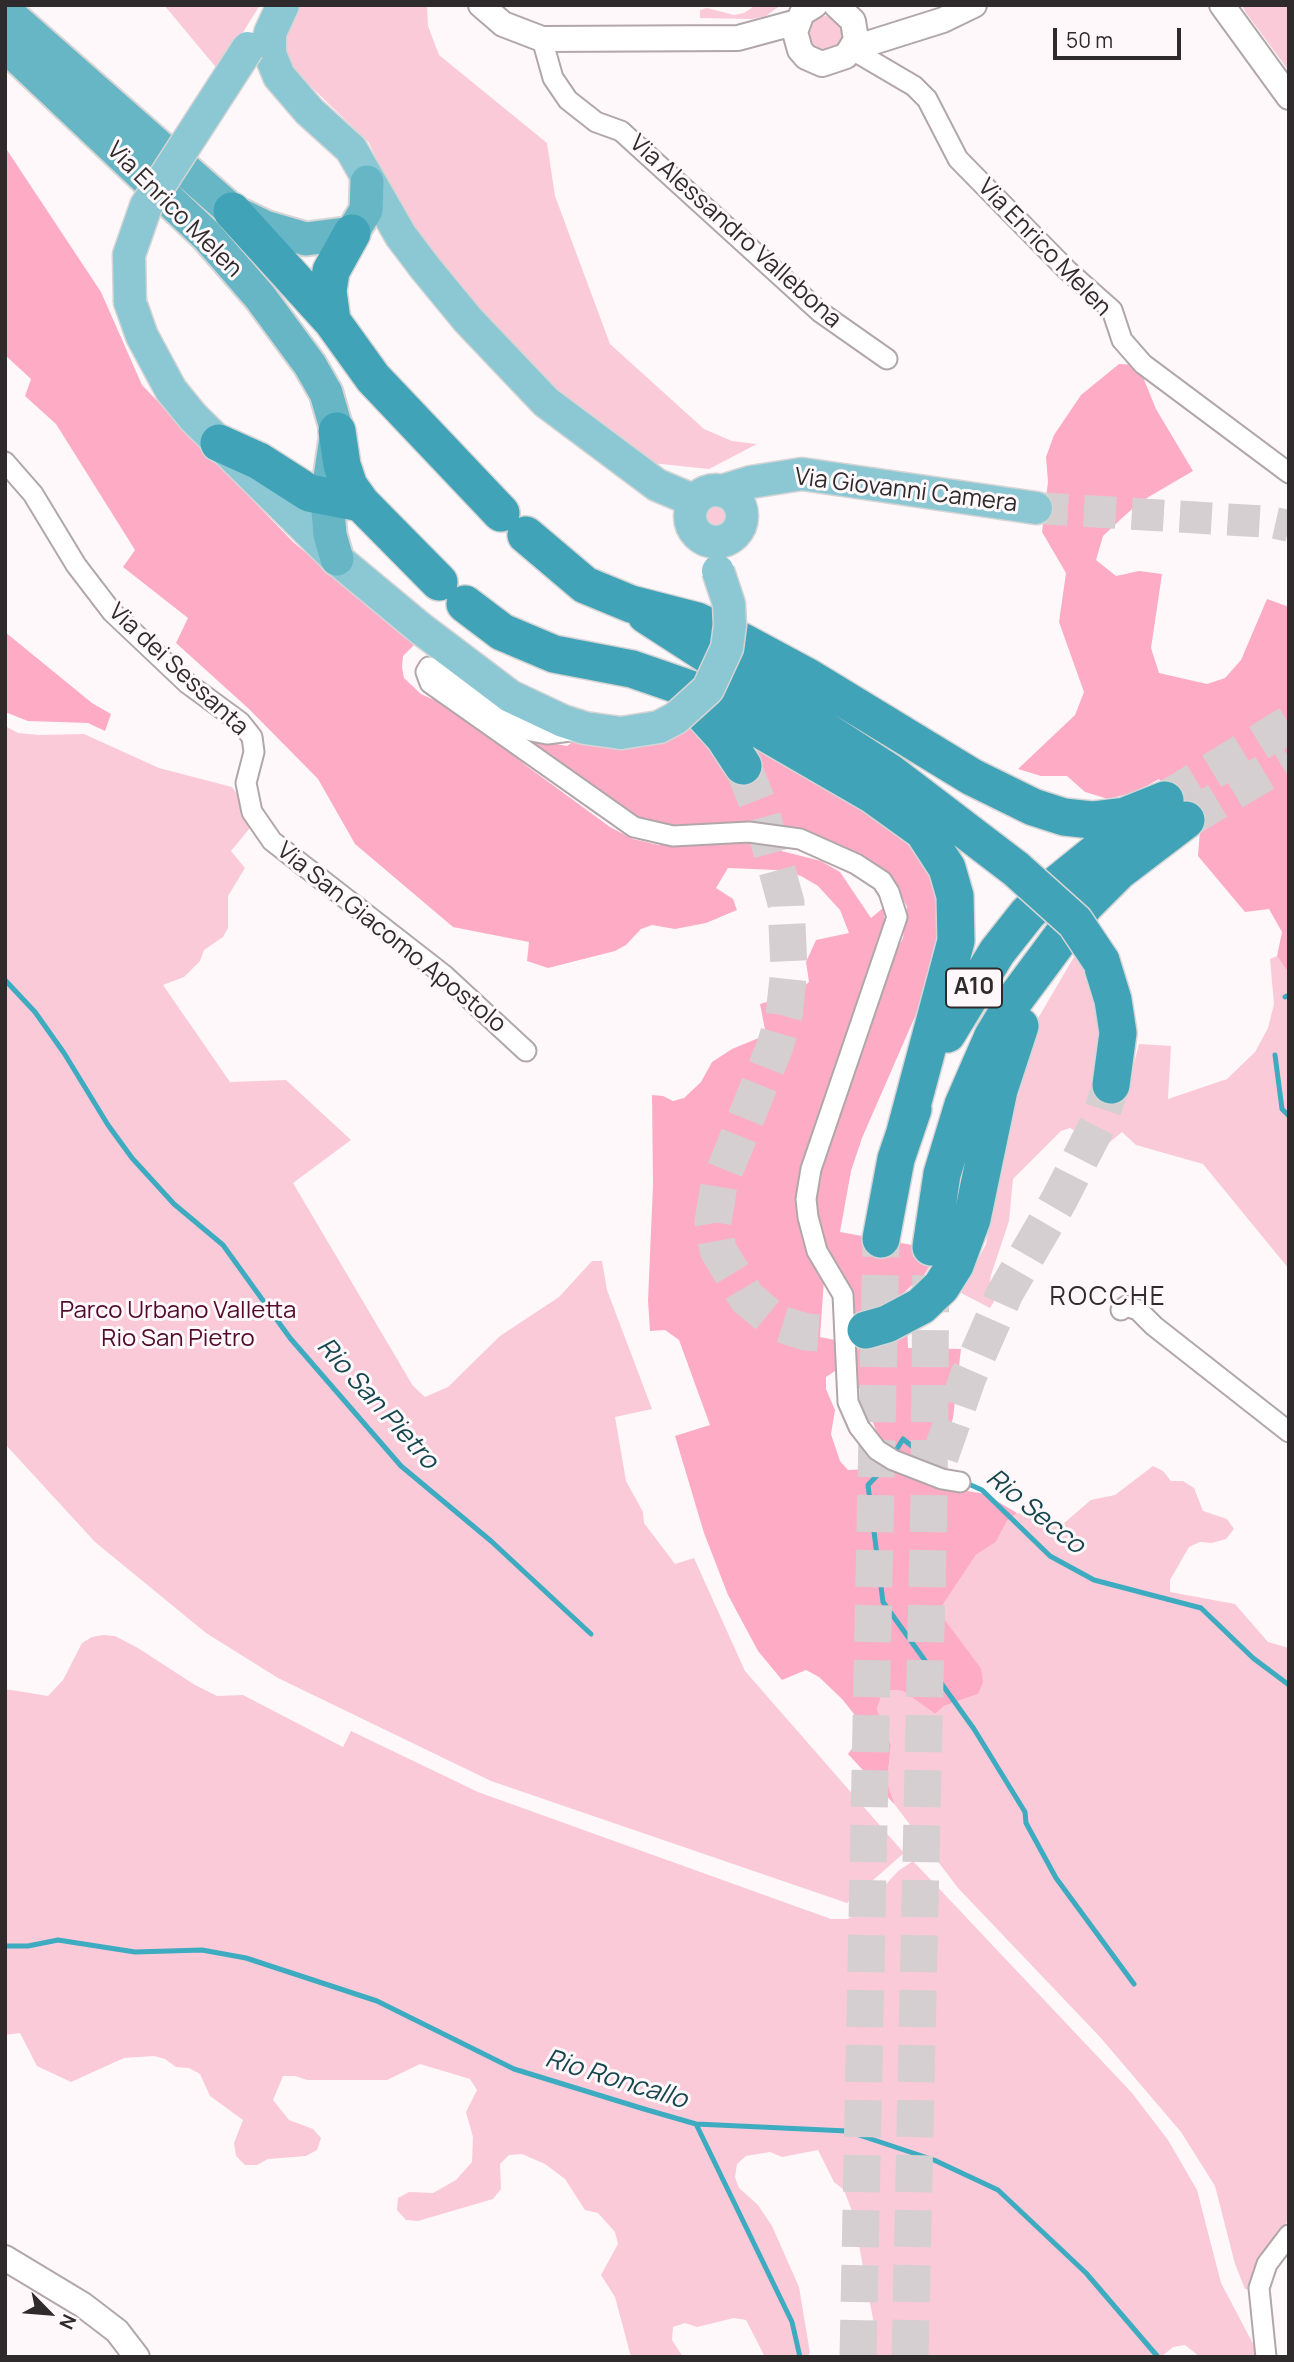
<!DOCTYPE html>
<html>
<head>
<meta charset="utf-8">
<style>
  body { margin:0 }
  #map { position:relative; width:1294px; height:2362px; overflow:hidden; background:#fff8fa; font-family:Manrope,sans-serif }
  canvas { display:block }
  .frame { position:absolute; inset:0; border:7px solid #2f2b2d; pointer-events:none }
  .north { position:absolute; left:14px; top:2278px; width:70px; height:70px; -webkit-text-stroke:5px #fff8fa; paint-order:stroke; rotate:115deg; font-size:19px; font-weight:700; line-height:28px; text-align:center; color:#2f2b2d }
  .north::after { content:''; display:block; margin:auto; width:24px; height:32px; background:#2f2b2d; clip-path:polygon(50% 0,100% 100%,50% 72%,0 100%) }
  .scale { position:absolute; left:1053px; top:28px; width:128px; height:32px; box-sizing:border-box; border:4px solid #2f2b2d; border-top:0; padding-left:9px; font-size:21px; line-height:24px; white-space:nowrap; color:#2f2b2d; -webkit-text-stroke:5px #fff8fa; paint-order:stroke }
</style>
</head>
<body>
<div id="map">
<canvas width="1294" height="2362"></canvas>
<div class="frame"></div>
<div class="north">N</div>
<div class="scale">50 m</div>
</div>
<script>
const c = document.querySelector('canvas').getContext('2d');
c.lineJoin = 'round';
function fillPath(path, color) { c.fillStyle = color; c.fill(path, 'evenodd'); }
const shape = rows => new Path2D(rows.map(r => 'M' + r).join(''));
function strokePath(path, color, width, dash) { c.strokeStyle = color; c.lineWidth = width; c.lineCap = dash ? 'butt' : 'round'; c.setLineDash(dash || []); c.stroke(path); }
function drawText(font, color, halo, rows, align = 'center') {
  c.font = font + ' Manrope,sans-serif'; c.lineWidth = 6; c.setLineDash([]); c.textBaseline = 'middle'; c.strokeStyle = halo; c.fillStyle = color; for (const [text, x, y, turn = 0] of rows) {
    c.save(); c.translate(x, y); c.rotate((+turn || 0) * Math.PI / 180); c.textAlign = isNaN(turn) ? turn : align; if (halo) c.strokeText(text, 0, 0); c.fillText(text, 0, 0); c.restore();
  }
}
fillPath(shape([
  [164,5,260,5,219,71],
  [296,5,427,5,428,26,439,55,547,143,555,196,610,344,704,429,732,441,757,444,709,469,651,463,538,376,418,248,369,143,295,71,286,53,283,35],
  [756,5,781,5,766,16,752,19,700,18,700,10,707,8,734,15,744,13],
  [1242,5,1289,5,1289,71,1246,13],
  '807 34a18 18 0 1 1 36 0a18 18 0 1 1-36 0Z',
  '703 517a13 13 0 1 1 26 0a13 13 0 1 1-26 0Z',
  [5,726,18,733,39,735,84,734,159,768,232,787,241,799,254,823,231,851,245,868,228,896,228,928,223,937,204,950,200,961,184,977,163,985,230,1082,286,1080,351,1140,293,1183,413,1386,425,1397,448,1387,500,1336,559,1297,592,1261,602,1261,607,1290,652,1409,615,1417,626,1481,643,1512,644,1523,675,1564,694,1558,745,1671,904,1853,847,1903,491,1781,278,1678,206,1633,95,1542,5,1444],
  [1081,945,1129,1083,1139,1044,1171,1046,1168,1099,1227,1079,1255,1052,1268,1028,1274,1004,1270,959,1277,956,1289,974,1289,1269,1203,1164,1136,1145,1122,1132,1104,1147,1070,1128,1061,1131,1013,1179,1009,1221,991,1275,989,1287,995,1300,990,1308,961,1293,986,1244,1009,1106,1037,1020],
  [1153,1466,1163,1471,1171,1481,1183,1481,1194,1488,1203,1511,1227,1519,1234,1529,1226,1539,1212,1543,1200,1542,1189,1547,1170,1580,1170,1592,1235,1604,1268,1642,1289,1648,1289,2217,1252,2290,1245,2289,1235,2264,1215,2186,1181,2132,1100,2037,958,1888,895,1805,887,1782,891,1745,877,1709,881,1697,891,1690,903,1691,935,1714,944,1706,978,1694,981,1668,943,1619,942,1606,976,1555,996,1542,1007,1521,1017,1513,1064,1523,1091,1500,1115,1495],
  [103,1635,115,1636,138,1648,195,1685,217,1696,243,1695,343,1747,351,1731,478,1792,831,1919,847,1919,861,1912,898,1871,913,1861,1132,2093,1168,2140,1197,2190,1221,2283,1260,2357,1200,2357,1185,2345,1173,2347,1161,2357,841,2357,842,2350,865,2346,875,2337,874,2324,853,2214,844,2190,834,2182,818,2150,782,2157,770,2152,746,2156,737,2164,735,2177,739,2188,758,2205,772,2226,799,2287,810,2353,807,2357,765,2357,746,2320,734,2318,697,2327,685,2323,673,2327,672,2340,683,2357,631,2357,615,2297,601,2275,618,2244,615,2232,598,2213,585,2210,565,2179,545,2164,522,2154,509,2155,500,2164,501,2189,493,2199,418,2221,406,2220,397,2210,398,2198,409,2192,433,2193,456,2180,472,2162,473,2137,466,2112,477,2090,470,2079,420,2064,387,2080,307,2080,295,2076,283,2076,273,2100,289,2120,313,2129,321,2138,317,2150,306,2156,268,2159,257,2165,245,2165,236,2156,234,2143,243,2120,210,2096,200,2074,189,2068,176,2067,165,2059,154,2056,124,2058,71,2082,37,2066,20,2033,5,2035,5,1689,48,1696,63,1680,82,1643,92,1637]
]), '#facad9');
fillPath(shape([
  [5,147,101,292,142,385,293,542,416,643,403,656,402,667,404,678,421,694,485,723,524,764,610,827,633,839,659,845,750,843,821,861,840,872,871,918,883,908,885,919,879,948,878,985,903,938,907,907,897,887,852,854,651,826,626,814,575,777,530,739,567,746,579,737,691,721,717,760,749,741,906,838,929,863,942,895,934,973,862,1138,851,1171,840,1232,940,1250,924,1275,901,1295,879,1309,854,1316,824,1280,820,1337,840,1341,907,1319,908,1348,961,1349,953,1418,937,1468,882,1446,860,1389,835,1371,826,1377,826,1389,835,1410,831,1434,840,1461,848,1470,888,1468,932,1485,985,1494,1017,1513,1007,1521,996,1542,976,1555,942,1606,944,1619,981,1668,983,1682,978,1694,944,1706,935,1714,903,1691,891,1690,881,1697,877,1709,891,1745,887,1782,895,1805,848,1754,866,1729,842,1699,819,1677,806,1670,782,1680,758,1651,728,1595,704,1533,675,1436,710,1425,679,1340,665,1330,650,1331,648,1300,653,1185,652,1095,663,1096,673,1101,684,1098,701,1082,712,1062,732,1049,766,1035,760,1004,796,993,809,982,806,962,816,940,849,933,840,910,818,886,801,876,777,870,728,868,716,888,733,899,737,910,706,923,675,929,652,925,641,929,626,945,615,951,548,968,527,961,529,942,453,927,355,844,318,779,249,709,176,643,188,618,123,567,135,550,56,424,25,396,31,379,5,355],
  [1119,364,1138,365,1156,409,1193,471,1140,502,1121,519,1103,536,1096,560,1116,576,1139,571,1162,574,1151,648,1159,673,1207,684,1225,678,1241,660,1267,599,1289,607,1289,974,1277,956,1282,932,1269,909,1245,912,1198,856,1200,830,1159,779,1136,792,1108,799,1085,792,1067,776,1041,776,1018,769,1075,715,1084,692,1059,622,1066,573,1042,532,1048,482,1046,457,1054,435,1081,395],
  [5,632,92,703,111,714,105,731,88,723,28,721,5,712]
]), '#feacc6');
strokePath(shape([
  [5,980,35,1012,64,1053,108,1125,132,1158,174,1204,223,1245,290,1338,401,1466,491,1541,591,1634],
  [1285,997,1289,995],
  [1275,1055,1282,1109,1289,1116],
  [940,1469,903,1439,887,1465,868,1485,883,1602,974,1729,1025,1812,1026,1823,1056,1878,1134,1984],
  [964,1482,982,1490,1050,1556,1094,1580,1201,1608,1253,1658,1289,1685],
  [5,1946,28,1946,58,1940,135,1952,202,1950,246,1958,377,2001,514,2069,644,2109,696,2124,847,2131,934,2160,998,2190,1086,2273,1158,2357],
  [696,2124,792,2322,800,2357]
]), '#3dabc0', 5);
strokePath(shape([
  [1036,508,1271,522,1289,526]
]), '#d5cfd1', 32, [32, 16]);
strokePath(shape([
  [743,766,761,812,786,903,789,969,784,1015,775,1046,719,1185,713,1222,718,1250,747,1298,777,1323,806,1332,833,1334,866,1330],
  [1165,800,1289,724],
  [1186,820,1289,758],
  [940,1457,968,1377,1005,1293,1059,1200,1098,1124,1111,1085],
  [858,2357,881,1239],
  [910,2357,929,1499,931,1247]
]), '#d5cfd1', 37, [37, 18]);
const minor = shape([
  [542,39,553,78,568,100,596,122,621,131,820,312,887,359],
  [851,49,914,86,927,99,958,159,1067,270,1112,310,1122,340,1143,364,1289,473],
  [5,462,33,494,76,565,112,612,187,683,240,722,252,737,254,752,246,783,252,812,272,841,444,975,526,1051],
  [578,730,547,734,531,731,511,720,441,669,429,667,426,672,430,683,634,827,673,836,749,832,800,839,856,864,882,881,889,892,897,917,811,1169,806,1199,808,1217,817,1251,843,1295,848,1402,859,1427,877,1450,893,1460,942,1479,960,1482],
  [1121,1310,1126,1306,1138,1310,1154,1326,1289,1432],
  [1266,2357,1259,2288,1267,2264,1289,2235]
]);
const tertiary = shape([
  [481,5,503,24,542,39,738,38,797,22],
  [815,5,802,13,795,32,800,50,806,57,822,64,846,56,856,40,853,21,836,5],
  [1222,5,1289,97],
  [851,49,943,20,974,5],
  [5,2258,83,2305,117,2331,137,2357]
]);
const primary = shape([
  [283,5,270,33,270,54,279,76,309,111,351,149,401,236,426,269,468,320,546,402,657,485,695,501],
  [130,302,142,336,171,390,193,417,337,559,420,628,510,696,563,721,585,728,621,733],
  '690 516a26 26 0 1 1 52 0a26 26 0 1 1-52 0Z',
  [722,491,751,482,802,474,1036,508]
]);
const trunk = shape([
  [5,11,232,211,265,227,306,239,352,233,366,210,367,182],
  [5,45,207,236,260,297,310,365,326,393,337,431,327,498,330,535,337,559]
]);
const motorway = shape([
  [232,211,332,321,373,378,501,513],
  [332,321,328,291,331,271,352,233],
  [337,431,342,465,349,486,361,503,439,582],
  [219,443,259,461,309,493,361,503],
  [526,535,585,585,631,604,697,621,743,642,808,677,972,777,1033,807,1064,817,1092,820,1125,816,1165,800],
  [465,604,502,632,554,654,632,669,690,689,873,795,923,831,947,868,955,896,956,941,905,1132],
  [646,615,889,772,1016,869],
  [694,704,724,737,743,766],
  [1101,961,1113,1000,1118,1033,1111,1085],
  [947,1034,997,952,1027,914,1057,884,1141,816],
  [881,1239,896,1159,913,1109],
  [931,1247,942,1174,963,1105,993,1036,1016,998,1085,905,1119,871,1186,820],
  [866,1330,887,1324,921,1306,941,1287,955,1265,972,1219,999,1090,1020,1026]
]);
strokePath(minor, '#b1a7aa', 23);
strokePath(tertiary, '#b1a7aa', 28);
strokePath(primary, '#d5d5d5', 35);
strokePath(trunk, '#d5d5d5', 37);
strokePath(motorway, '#d5d5d5', 40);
strokePath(minor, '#fff', 19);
strokePath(tertiary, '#fff', 24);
strokePath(primary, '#8cc8d4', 32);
strokePath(trunk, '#66b6c6', 33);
strokePath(motorway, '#40a3b7', 37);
const primaryBridge = shape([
  [130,302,129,255,146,206,248,48],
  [621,733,659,727,676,718,708,689,727,648,730,625,729,604,718,571]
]);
const motorwayBridge = shape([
  [1016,869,1075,922,1101,961]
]);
strokePath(primaryBridge, '#d5d5d5', 35, []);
strokePath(motorwayBridge, '#d5d5d5', 40, []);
strokePath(primaryBridge, '#8cc8d4', 32);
strokePath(motorwayBridge, '#40a3b7', 37);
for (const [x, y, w] of [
  [974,988,56]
]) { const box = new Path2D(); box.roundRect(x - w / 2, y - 19.5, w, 39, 5); c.fillStyle = '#fff8fa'; c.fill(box); strokePath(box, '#2f2b2d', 2); }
drawText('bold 23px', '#2f2b2d', null, [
  ["A10",974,988]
]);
drawText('24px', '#2f2b2d', '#fff8fa', [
  ["Via Enrico Melen",174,210,45],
  ["Via Alessandro Vallebona",735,232,42],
  ["Via Enrico Melen",1044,248,46],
  ["Via Giovanni Camera",906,491,7],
  ["Via dei Sessanta",178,670,43],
  ["Via San Giacomo Apostolo",391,938,39]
]);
drawText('24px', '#520b2c', '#fff8fa', [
  ["Parco Urbano Valletta",178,1311],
  ["Rio San Pietro",178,1339]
]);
c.letterSpacing = '2px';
drawText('26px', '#2f2b2d', '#fff8fa', [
  ["ROCCHE",1108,1298]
]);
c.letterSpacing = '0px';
drawText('italic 26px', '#16464f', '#fff8fa', [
  ["Rio San Pietro",377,1404,48],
  ["Rio Secco",1035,1512,39],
  ["Rio Roncallo",616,2080,17]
]);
</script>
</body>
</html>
